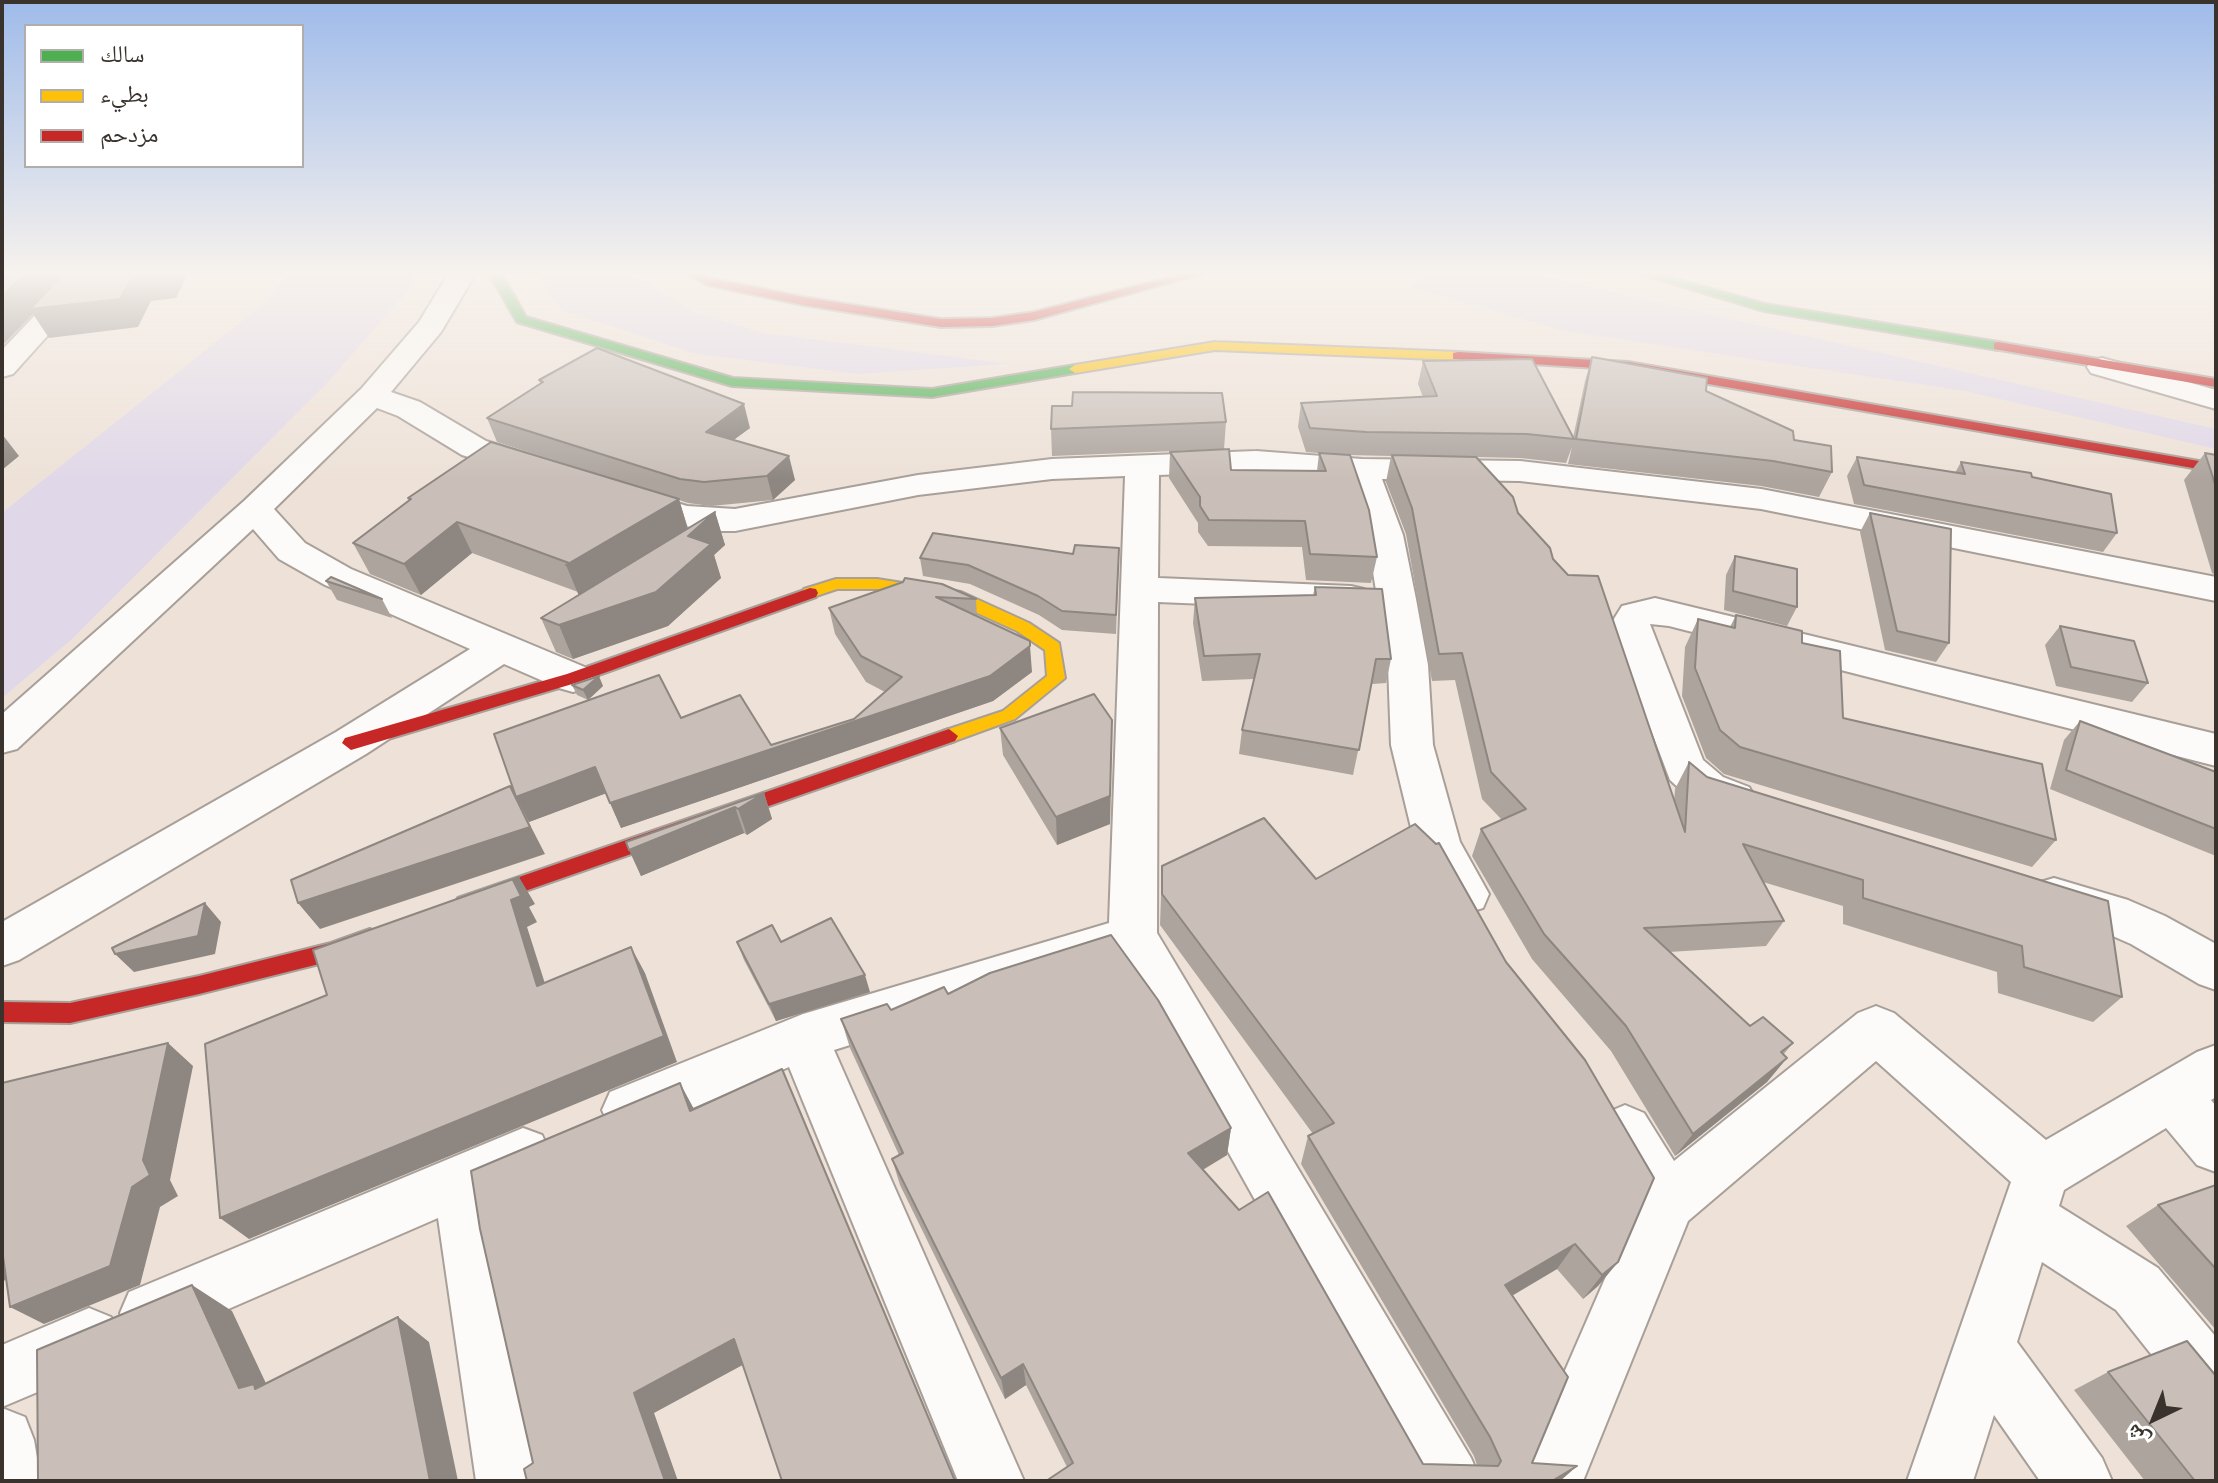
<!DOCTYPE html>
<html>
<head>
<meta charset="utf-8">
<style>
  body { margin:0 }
  #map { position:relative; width:2218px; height:1483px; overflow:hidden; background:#eee2d8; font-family:Jost,"Noto Naskh Arabic",sans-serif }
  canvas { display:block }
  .frame { position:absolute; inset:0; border:4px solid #3a322c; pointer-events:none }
  .legend { position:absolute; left:24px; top:24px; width:280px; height:144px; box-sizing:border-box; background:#fff; border:2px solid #b0adab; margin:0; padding:10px 14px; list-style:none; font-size:24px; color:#3a322c }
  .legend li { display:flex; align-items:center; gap:16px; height:40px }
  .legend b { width:40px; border:2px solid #b0adab }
  .north { position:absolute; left:2114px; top:1379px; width:80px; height:80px; -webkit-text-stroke:6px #fff; paint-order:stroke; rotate:223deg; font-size:22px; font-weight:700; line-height:32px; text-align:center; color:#3a322c }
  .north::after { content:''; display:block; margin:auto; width:28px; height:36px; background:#3a322c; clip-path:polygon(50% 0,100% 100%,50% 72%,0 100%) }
</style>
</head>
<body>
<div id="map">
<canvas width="2218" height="1483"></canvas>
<div class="frame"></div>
<ul class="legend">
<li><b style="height:10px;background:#4caf50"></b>سالك</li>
<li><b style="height:10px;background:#ffc107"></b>بطيء</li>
<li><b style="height:10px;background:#c62828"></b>مزدحم</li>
</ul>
<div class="north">ش</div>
</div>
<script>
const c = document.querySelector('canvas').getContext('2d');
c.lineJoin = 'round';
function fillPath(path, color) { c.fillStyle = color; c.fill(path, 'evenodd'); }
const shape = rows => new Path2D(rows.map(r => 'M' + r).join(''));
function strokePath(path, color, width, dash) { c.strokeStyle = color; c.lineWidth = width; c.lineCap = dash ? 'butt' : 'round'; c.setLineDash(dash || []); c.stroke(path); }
fillPath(shape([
  [287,273,415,273,411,287,330,380,72,639,2,698,2,513,267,301],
  [536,273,629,273,696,313,764,333,1009,364,857,374,697,354,561,310],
  [1432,273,1529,273,2216,429,2216,449,1965,391,1565,331,1409,287]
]), '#e0d8e8');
const street = shape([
  [75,273,104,273,13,374,2,377,2,350,75,273],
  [449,273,476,273,441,332,391,392,420,402,486,441,546,460,551,467,546,474,534,477,462,455,398,416,377,408,274,509,305,543,351,569,587,668,593,678,587,688,573,692,559,688,504,664,366,754,19,960,2,966,2,922,336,732,470,649,325,585,279,559,253,529,17,749,2,753,2,714,244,501,361,389,419,322,449,273],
  [2102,358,2216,390,2216,409,2091,373,2087,367,2091,361,2102,358],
  [1256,451,1362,459,1520,461,1761,489,2216,577,2216,601,1761,509,1520,481,1382,479,1403,535,1416,599,1428,665,1433,745,1460,842,1489,894,1483,908,1466,913,1449,908,1415,844,1391,745,1388,665,1367,535,1348,478,1256,471,1159,475,1158,578,1351,586,1364,589,1370,598,1364,607,1351,610,1158,602,1157,933,1471,1458,1481,1481,1412,1481,1121,960,834,1050,1024,1481,958,1481,789,1067,629,1135,610,1128,602,1110,610,1092,803,1014,1109,923,1125,476,1052,479,918,495,735,531,711,531,670,523,619,506,614,499,619,492,631,489,687,506,735,509,918,475,1052,459,1256,451],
  [1655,598,2216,734,2216,766,1669,626,1650,624,1703,760,1723,777,1749,787,1756,799,1749,811,1734,816,1693,801,1670,780,1613,630,1612,622,1622,606,1655,598],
  [2054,878,2128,900,2165,916,2216,944,2216,990,2199,984,2131,944,2099,930,2037,911,2031,897,2037,883,2054,878],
  [1876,1006,1894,1013,2046,1140,2197,1052,2216,1045,2216,1097,2211,1100,2216,1106,2216,1172,2197,1165,2166,1128,2064,1190,2059,1206,2158,1268,2216,1337,2216,1417,2194,1408,2116,1310,2042,1262,2017,1342,2102,1458,2112,1481,2040,1481,1994,1415,1973,1481,1907,1481,2011,1182,1876,1061,1688,1221,1583,1481,1517,1481,1637,1205,1598,1131,1606,1113,1625,1105,1644,1113,1674,1161,1858,1013,1876,1006],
  [523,1128,542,1135,551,1154,542,1173,491,1195,542,1481,476,1481,438,1218,150,1343,129,1334,120,1313,129,1292,523,1128],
  [89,1308,111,1317,120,1339,111,1361,2,1407,2,1345,89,1308],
  [2,1408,25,1417,34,1440,41,1481,2,1481,2,1408]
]);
const fast = shape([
  [489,273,501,273,526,317,733,378,932,389,1075,365,1081,369,1075,373,932,397,732,386,517,322,489,273],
  [1637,273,1655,273,1765,304,1998,342,2004,346,1998,350,1764,311,1637,273]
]);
const slow = shape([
  [1215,342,1458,352,1464,356,1458,360,1215,350,1075,373,1069,369,1075,365,1215,342],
  [836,579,877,579,961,592,1029,623,1059,643,1065,678,1015,719,949,743,943,741,940,736,943,731,1003,711,1047,676,1045,650,1017,631,951,601,877,589,837,589,810,598,802,593,804,589,836,579]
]);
const jam = shape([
  [686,273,701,273,711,278,803,297,941,319,992,318,1034,312,1186,273,1205,273,1034,320,992,326,941,327,803,305,707,285,686,273],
  [1998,342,2216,379,2216,387,1994,349,1994,343,1998,342],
  [1458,352,1628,362,2216,464,2216,472,1628,370,1453,359,1453,353,1458,352],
  [810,588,816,589,818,593,816,597,579,682,351,750,342,743,345,738,567,674,810,588],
  [949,729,958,736,955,741,465,912,458,910,455,904,458,898,949,729],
  [370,929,377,932,380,938,377,944,331,961,199,994,70,1023,2,1022,2,1002,70,1003,199,976,331,943,370,929]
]);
strokePath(street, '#a89f98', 4);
strokePath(fast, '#a89f98', 4);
strokePath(slow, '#a89f98', 4);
strokePath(jam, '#a89f98', 4);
fillPath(street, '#fcfbf9');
fillPath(fast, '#4caf50');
fillPath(slow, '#ffc107');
fillPath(jam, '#c62828');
fillPath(shape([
  [1592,357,1706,391,1794,440,1832,472,1819,497,1761,486,1568,464,1572,447,1566,463,1520,458,1477,457,1553,559,1674,802,1675,789,1689,762,1707,777,2122,997,2093,1022,1998,993,1997,972,1843,924,1843,906,1763,882,1784,921,1766,946,1669,952,1750,1026,1793,1043,1783,1055,1787,1058,1767,1082,1675,1156,1611,1051,1532,959,1472,856,1481,829,1502,820,1482,799,1455,680,1432,681,1406,534,1386,482,1391,456,1350,455,1377,557,1371,583,1306,580,1302,547,1208,546,1198,532,1198,523,1169,478,1170,452,1231,470,1317,471,1319,453,1306,452,1298,427,1301,403,1423,397,1418,384,1423,361,1573,438,1585,381],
  [539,380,750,428,733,440,795,480,773,500,711,506,688,503,679,500,688,528,715,512,725,545,714,555,721,578,668,626,573,659,556,652,541,618,579,595,578,592,472,553,421,595,370,574,353,543,409,501,408,498,625,483,497,442,487,418,541,384],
  [1226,422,1224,449,1052,456,1051,429],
  [2205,453,2216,455,2216,575,2212,573,2184,480],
  [1857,457,1955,473,1961,462,2032,477,2117,533,2103,552,1854,504,1847,476],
  [1870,513,1949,643,1936,662,1885,650,1860,532],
  [1119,548,1116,634,1062,630,1039,615,970,584,923,576,920,558,1073,554],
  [1735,556,1797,607,1787,626,1724,610,1726,575],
  [326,581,382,599,392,618,337,600],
  [903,582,976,599,977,617,1032,672,993,701,621,828,606,793,529,822,516,797,681,718,771,745,854,719,885,692,866,682,835,634,829,608],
  [1315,587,1391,659,1386,683,1372,684,1353,775,1239,754,1242,730,1254,679,1202,681,1193,623,1195,598,1313,595],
  [1736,615,1802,643,1843,718,2056,840,2032,867,1724,774,1706,758,1682,696,1685,647,1698,619,1730,627],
  [2060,626,2148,683,2132,702,2056,686,2045,645],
  [572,685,603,686,588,700,577,695],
  [1112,720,1110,824,1057,845,1003,755,1000,728],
  [2080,721,2216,772,2216,856,2050,789,2064,740],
  [764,793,772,819,747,835,744,833,641,876,626,842],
  [1162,866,1618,1262,1598,1286,1583,1299,1557,1269,1512,1296,1532,1463,1577,1466,1560,1481,1046,1481,1067,1467,1026,1385,1005,1399,900,1185,892,1159,899,1155,850,1048,841,1019,891,1010,948,994,1231,1128,1227,1155,1203,1170,1423,1464,1477,1465,1474,1456,1301,1164,1308,1136,1313,1134,1160,925],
  [737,942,870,992,776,1021,744,960],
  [2216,1185,2216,1330,2126,1226,2158,1205],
  [2108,1372,2216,1481,2145,1481,2074,1390]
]), '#ada49e');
fillPath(shape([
  [26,273,188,273,176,298,151,301,138,327,49,338,33,314,2,346,2,296],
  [744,404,750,428,712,456,706,432],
  [2,434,19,456,2,470],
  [789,456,795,480,773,500,767,476],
  [679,499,688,530,579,596,566,565],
  [715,512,725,545,714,555,721,578,668,626,573,659,559,625,688,536],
  [457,522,472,553,421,595,404,564],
  [1030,646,1032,672,993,701,621,828,610,803,990,676],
  [599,676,603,686,588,700,583,690],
  [1112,720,1110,824,1057,845,1056,817],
  [595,767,607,793,529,822,516,797],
  [510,786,545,854,320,929,298,903],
  [764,793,772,819,747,835,738,809],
  [735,807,744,833,641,876,629,850],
  [519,877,535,904,529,907,537,922,527,927,554,1012,537,986,511,900,513,880],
  [205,903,221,922,215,954,134,972,115,954],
  [631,947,645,973,677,1062,249,1239,220,1218],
  [865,975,870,992,776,1021,769,1004],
  [168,1043,193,1066,170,1180,178,1196,160,1207,140,1285,44,1324,10,1307,143,1160],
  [1787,1058,1767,1082,1675,1156,1693,1134],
  [680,1083,695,1111,690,1111],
  [1231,1128,1227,1155,1185,1180,1188,1153],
  [2,1244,34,1263,2,1282],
  [1575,1244,1557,1269,1489,1309,1505,1285],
  [1618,1262,1598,1286,1583,1299,1602,1275],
  [192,1285,232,1311,271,1394,239,1388],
  [398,1317,429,1342,458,1481,430,1481],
  [734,1339,750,1361,654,1413,678,1481,665,1481,634,1393],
  [1023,1364,1026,1385,1005,1399,1001,1378],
  [1577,1466,1560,1481,1552,1481]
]), '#8d8681');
const building = shape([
  [2,273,26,273,2,296,2,273],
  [64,273,134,273,120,299,30,309,64,273],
  [597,348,744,404,706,432,789,456,767,476,704,482,680,479,487,418,543,382,539,380,597,348],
  [1592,357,1707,378,1706,391,1793,431,1794,440,1831,446,1832,472,1773,461,1576,439,1592,357],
  [1532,359,1574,439,1527,434,1366,432,1310,428,1301,403,1437,396,1423,361,1532,359],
  [1073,392,1222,393,1226,422,1051,429,1052,406,1072,406,1073,392],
  [491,442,679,499,566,565,569,563,457,522,404,564,353,543,411,499,408,498,491,442],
  [1229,449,1231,470,1326,471,1319,453,1350,455,1369,510,1377,557,1310,554,1305,521,1209,520,1200,506,1200,497,1170,452,1229,449],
  [2205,453,2216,455,2216,487,2205,453],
  [1392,455,1476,457,1513,497,1518,513,1550,548,1553,559,1568,575,1598,576,1685,832,1689,762,1707,777,2108,901,2122,997,2024,967,2022,946,1863,898,1863,880,1743,844,1784,921,1644,928,1750,1026,1763,1017,1793,1043,1781,1052,1787,1058,1693,1134,1626,1026,1544,934,1481,829,1526,809,1491,772,1462,653,1439,654,1412,508,1392,455],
  [1857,457,1965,474,1961,462,2031,473,2032,477,2111,494,2117,533,1864,485,1857,457],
  [715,512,688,536,711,544,656,592,559,625,541,618,715,512],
  [1870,513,1951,529,1949,643,1897,631,1870,513],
  [933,533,1073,554,1075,545,1119,548,1116,615,1062,611,1038,596,968,565,920,558,933,533],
  [1735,556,1797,569,1797,607,1733,591,1735,556],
  [331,577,382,599,326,581,331,577],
  [905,578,942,584,976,599,936,597,1030,641,1030,646,990,676,610,803,595,767,516,797,494,734,659,675,681,718,740,695,771,745,854,719,902,677,861,656,829,608,903,582,905,578],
  [1315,587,1382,589,1391,659,1376,659,1359,750,1242,730,1260,654,1204,656,1195,598,1316,595,1315,587],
  [1736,615,1802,631,1802,643,1840,651,1843,718,2042,764,2056,840,1740,747,1720,730,1695,668,1698,619,1735,628,1736,615],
  [2060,626,2134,641,2148,683,2071,667,2060,626],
  [599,676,583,690,572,685,599,676],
  [1094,694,1112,720,1110,796,1056,817,1000,728,1094,694],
  [2080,721,2216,772,2216,829,2066,770,2080,721],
  [510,786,530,827,298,903,291,880,510,786],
  [764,793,738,809,735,807,629,850,626,842,764,793],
  [1264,818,1316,879,1415,824,1436,844,1439,843,1506,962,1585,1060,1654,1178,1618,1262,1602,1275,1575,1244,1505,1285,1568,1377,1532,1463,1577,1466,1552,1481,1046,1481,1073,1463,1023,1364,1001,1378,892,1159,903,1153,841,1019,887,1004,891,1010,944,987,948,994,990,973,1111,935,1158,1000,1231,1128,1188,1153,1239,1210,1268,1192,1423,1464,1498,1466,1501,1461,1490,1437,1308,1136,1334,1123,1162,894,1162,866,1264,818],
  [519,877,513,880,521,896,511,900,537,986,631,947,664,1036,220,1218,205,1044,327,995,313,950,519,877],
  [205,903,198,936,115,954,112,948,205,903],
  [831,918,865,975,769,1004,737,942,772,925,781,942,831,918],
  [168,1043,143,1160,150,1175,132,1187,110,1266,10,1307,2,1249,2,1083,168,1043],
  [782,1069,955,1481,782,1481,734,1339,634,1393,665,1481,527,1481,524,1469,533,1463,480,1229,471,1171,680,1083,690,1111,782,1069],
  [2216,1185,2216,1269,2158,1205,2216,1185],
  [192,1285,239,1388,254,1384,255,1389,398,1317,430,1481,38,1481,37,1350,192,1285],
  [2187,1341,2216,1376,2216,1481,2195,1481,2108,1372,2187,1341]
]);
fillPath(building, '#c9bfb8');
strokePath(building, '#8d8681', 2);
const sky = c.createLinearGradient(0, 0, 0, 480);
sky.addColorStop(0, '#9fbbea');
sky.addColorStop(0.57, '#f7f2ed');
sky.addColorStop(1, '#f7f2ed00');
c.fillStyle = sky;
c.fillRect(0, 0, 2218, 480);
</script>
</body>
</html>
